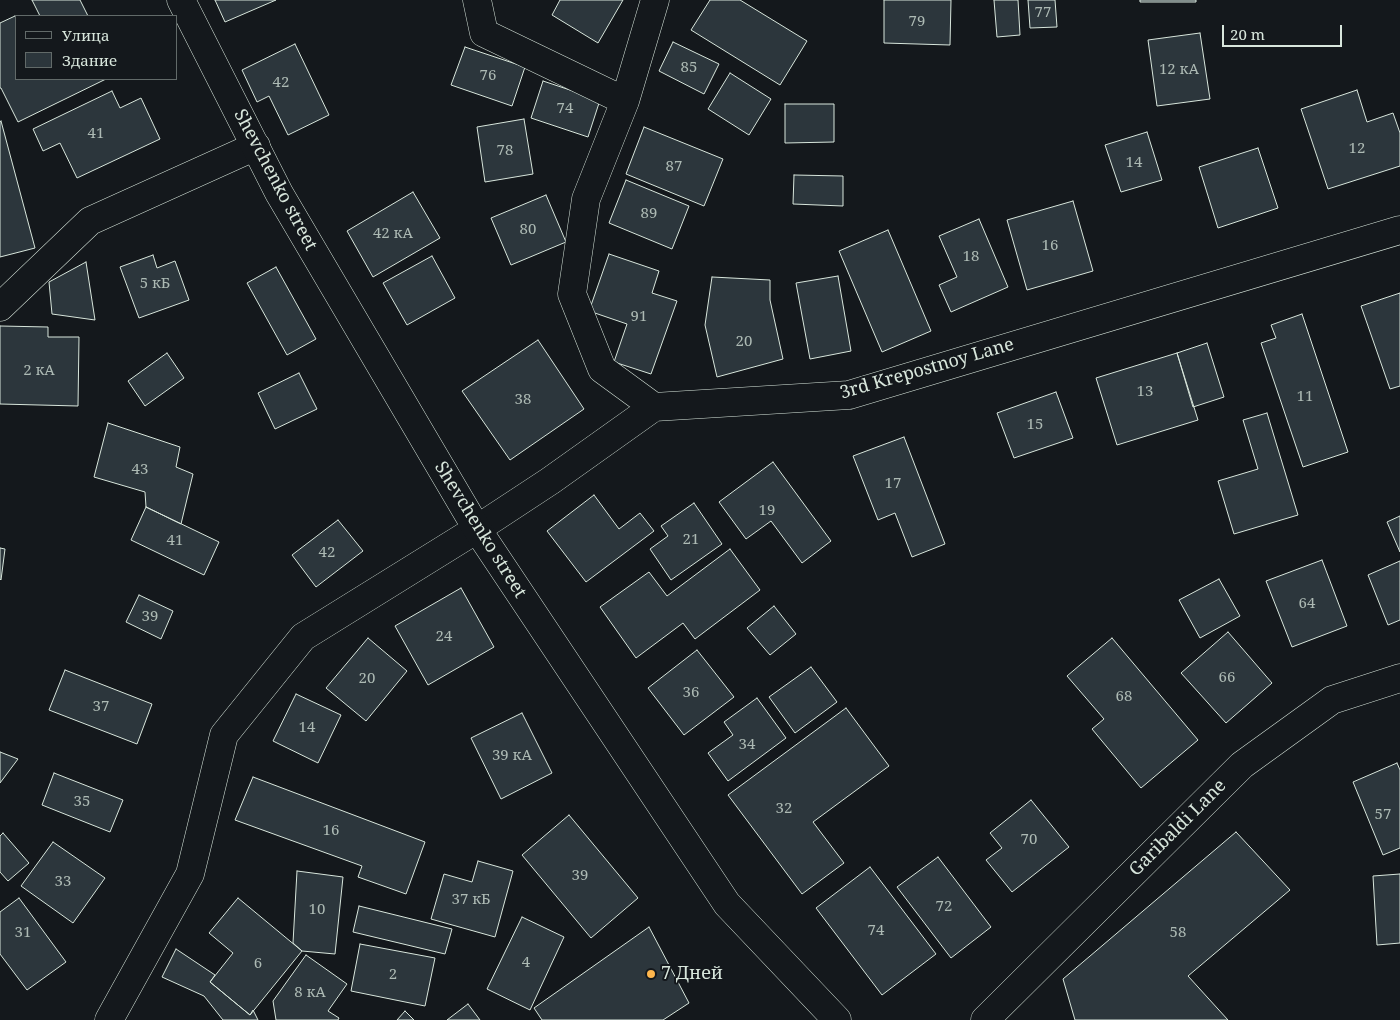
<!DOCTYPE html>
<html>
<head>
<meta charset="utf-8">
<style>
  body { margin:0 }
  #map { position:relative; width:1400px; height:1020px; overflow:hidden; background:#14181c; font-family:"Noto Serif",serif }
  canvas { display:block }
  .legend { position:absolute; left:15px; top:15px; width:162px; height:65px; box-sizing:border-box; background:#14181c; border:1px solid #626a69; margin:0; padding:6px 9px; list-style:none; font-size:15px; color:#d8e6dc }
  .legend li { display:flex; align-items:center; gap:10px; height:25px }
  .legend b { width:25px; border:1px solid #626a69 }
  .scale { position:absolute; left:1222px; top:25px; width:120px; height:22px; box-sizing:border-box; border:2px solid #d8e6dc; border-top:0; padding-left:6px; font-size:15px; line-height:18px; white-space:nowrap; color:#d8e6dc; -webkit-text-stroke:4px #14181c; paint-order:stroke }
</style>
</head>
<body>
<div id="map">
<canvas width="1400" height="1020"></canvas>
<ul class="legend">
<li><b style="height:6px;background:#14181c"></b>Улица</li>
<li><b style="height:14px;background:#2c363c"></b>Здание</li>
</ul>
<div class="scale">20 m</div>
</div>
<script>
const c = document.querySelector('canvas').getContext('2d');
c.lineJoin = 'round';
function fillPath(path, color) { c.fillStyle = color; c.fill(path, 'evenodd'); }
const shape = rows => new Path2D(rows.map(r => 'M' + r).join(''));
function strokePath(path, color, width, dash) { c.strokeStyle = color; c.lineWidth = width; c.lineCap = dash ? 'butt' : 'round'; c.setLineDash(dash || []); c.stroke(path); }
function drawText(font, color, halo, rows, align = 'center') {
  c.font = font + ' "Noto Serif",serif'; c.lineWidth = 4; c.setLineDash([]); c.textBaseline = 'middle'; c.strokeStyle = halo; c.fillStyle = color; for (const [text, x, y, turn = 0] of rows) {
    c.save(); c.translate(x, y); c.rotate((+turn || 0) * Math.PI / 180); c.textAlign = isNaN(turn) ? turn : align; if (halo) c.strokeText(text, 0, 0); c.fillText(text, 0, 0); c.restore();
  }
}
const building = shape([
  [32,0,80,0,88,16,40,16,32,0],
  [215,0,276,0,225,22,215,0],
  [560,0,623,0,598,43,552,15,560,0],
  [710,0,740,0,807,41,780,85,691,30,710,0],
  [884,0,951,0,950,45,884,43,884,0],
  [994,0,1018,0,1020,35,997,37,994,0],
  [1028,0,1055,0,1057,27,1030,28,1028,0],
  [1140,0,1196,0,1196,2,1140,2,1140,0],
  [15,16,16,19,16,79,106,79,18,122,1,88,0,88,0,23,15,16],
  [1200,33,1210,99,1157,106,1148,40,1200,33],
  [673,42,719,64,704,94,659,71,673,42],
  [295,44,329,115,288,135,269,96,257,102,242,70,295,44],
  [465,47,525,67,512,106,451,85,465,47],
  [730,73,771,99,749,135,708,109,730,73],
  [543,81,600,100,588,137,531,118,543,81],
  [1357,90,1367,122,1393,113,1400,133,1400,166,1328,189,1301,109,1357,90],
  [112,91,120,108,141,98,160,139,77,178,60,143,43,151,33,129,112,91],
  [785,104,834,104,834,142,785,143,785,104],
  [524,119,533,174,485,182,477,127,524,119],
  [1,121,35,248,0,257,0,122,1,121],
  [644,127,723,159,704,206,626,174,644,127],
  [1147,132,1162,180,1121,192,1105,145,1147,132],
  [1258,148,1278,208,1218,228,1199,167,1258,148],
  [794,175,843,176,843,206,793,204,794,175],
  [626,180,689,206,672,249,609,223,626,180],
  [413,192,440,238,373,277,347,231,413,192],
  [546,195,566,242,511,265,491,218,546,195],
  [1073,201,1093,271,1027,290,1007,220,1073,201],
  [979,219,1008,287,951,312,939,285,957,277,939,236,979,219],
  [888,230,931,331,882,352,839,251,888,230],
  [609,254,659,271,652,293,677,301,651,374,614,362,627,324,589,311,609,254],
  [153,255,157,268,175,261,189,300,139,318,120,267,153,255],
  [432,256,455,298,407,325,383,283,432,256],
  [86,262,95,320,52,314,49,282,86,262],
  [276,267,316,339,287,355,247,283,276,267],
  [838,276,851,351,810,359,796,283,838,276],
  [712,277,770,280,770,300,783,359,717,377,705,325,712,277],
  [1400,293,1400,386,1390,389,1361,306,1400,293],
  [1302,314,1348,452,1303,467,1261,343,1276,338,1271,325,1302,314],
  [0,326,48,327,48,337,79,337,78,406,0,404,0,326],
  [538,340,584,409,510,460,462,391,538,340],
  [1207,343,1224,397,1193,407,1177,353,1207,343],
  [167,353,184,378,145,406,128,381,167,353],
  [1177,353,1198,420,1117,445,1096,378,1177,353],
  [299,373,317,409,275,429,258,393,299,373],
  [1056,392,1073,438,1014,458,997,413,1056,392],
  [1267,413,1298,515,1234,534,1218,481,1258,469,1243,420,1267,413],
  [108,423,180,447,176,467,193,474,181,524,146,507,145,492,94,477,108,423],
  [904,437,945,544,912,557,895,513,878,520,853,456,904,437],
  [773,462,831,541,802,563,771,521,746,539,719,502,773,462],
  [594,495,619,529,640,513,654,531,586,582,547,531,594,495],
  [694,503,722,544,671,580,650,549,668,536,661,526,694,503],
  [146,507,219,542,204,575,131,540,146,507],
  [1400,516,1400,552,1387,522,1400,516],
  [338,520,363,551,316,587,292,555,338,520],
  [0,548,5,549,1,580,0,579,0,548],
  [730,549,760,590,695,639,683,623,636,658,600,607,649,572,667,596,730,549],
  [1322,560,1347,626,1292,647,1266,581,1322,560],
  [1400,561,1400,620,1388,625,1368,575,1400,561],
  [1219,579,1240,616,1200,638,1179,600,1219,579],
  [461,588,494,647,428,685,395,626,461,588],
  [139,595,173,611,161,639,126,622,139,595],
  [774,606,796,634,770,655,747,628,774,606],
  [1228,632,1272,683,1226,723,1181,673,1228,632],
  [368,638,407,671,366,721,326,688,368,638],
  [1112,638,1198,740,1141,788,1092,729,1104,719,1067,676,1112,638],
  [697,650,734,697,684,735,648,688,697,650],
  [811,667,837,702,795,733,769,697,811,667],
  [65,670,152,704,137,744,49,710,65,670],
  [296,694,341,715,318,763,273,741,296,694],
  [757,698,786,738,728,781,708,753,733,735,724,722,757,698],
  [846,708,889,766,813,822,844,863,802,894,728,795,846,708],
  [522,713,552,773,501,799,471,738,522,713],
  [0,752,18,759,0,783,0,752],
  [1397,763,1400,770,1400,848,1383,855,1353,782,1397,763],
  [54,773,123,800,110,832,42,805,54,773],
  [253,777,425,842,406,894,358,877,362,866,235,820,253,777],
  [1031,800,1069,847,1012,892,986,860,1002,848,990,833,1031,800],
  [569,815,638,898,591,938,522,855,569,815],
  [1236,832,1290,890,1188,976,1228,1020,1075,1020,1063,979,1236,832],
  [3,833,29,863,8,881,0,872,0,836,3,833],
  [53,842,105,878,73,923,21,886,53,842],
  [938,857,991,927,951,958,897,887,938,857],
  [478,861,513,871,495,937,431,919,444,874,472,882,478,861],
  [870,867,936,954,882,995,816,908,870,867],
  [297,871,343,877,335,954,302,951,293,943,297,871],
  [1400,874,1400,943,1377,945,1373,876,1400,874],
  [19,898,66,962,27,990,0,954,0,912,19,898],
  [238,898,302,951,250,1015,210,982,233,953,209,933,238,898],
  [359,906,452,929,445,954,353,932,359,906],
  [522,917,564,937,530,1010,487,989,522,917],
  [649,927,689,1003,663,1020,542,1020,534,1008,649,927],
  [360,944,435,958,425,1006,351,991,360,944],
  [176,949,215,975,210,982,250,1015,253,1010,258,1020,223,1020,204,996,162,977,176,949],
  [306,955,347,984,328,1011,339,1018,338,1020,276,1020,273,1001,306,955],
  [468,1004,480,1020,447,1020,468,1004],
  [405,1011,414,1020,397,1020,405,1011]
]);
fillPath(building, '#2c363c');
strokePath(building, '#d8e6dc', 1);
const street = shape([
  [477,0,484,33,625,101],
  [0,307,90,221,256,146],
  [654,407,602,369,572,294,586,199,625,101,655,0],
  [109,1020,190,874,224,735,303,637,477,529,550,481,654,407,849,395,1400,230],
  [985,1020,1242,765,1332,700,1400,678]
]);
const secondary = shape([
  [181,0,279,193,477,529,727,904,837,1020]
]);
strokePath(street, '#d8e6dc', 29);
strokePath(secondary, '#d8e6dc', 29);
strokePath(street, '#14181c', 28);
strokePath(secondary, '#14181c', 28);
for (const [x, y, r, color] of [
  [651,974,5,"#ffb74d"]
]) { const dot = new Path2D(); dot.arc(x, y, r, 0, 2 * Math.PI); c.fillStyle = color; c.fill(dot); strokePath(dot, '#14181c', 2); }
drawText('15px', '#adbab4', null, [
  ["77",1043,13],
  ["79",917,22],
  ["85",689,68],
  ["12 кА",1179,70],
  ["76",488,76],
  ["42",281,83],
  ["74",565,109],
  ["41",96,134],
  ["12",1357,149],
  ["78",505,151],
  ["14",1134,163],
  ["87",674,167],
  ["89",649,214],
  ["80",528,230],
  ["42 кА",393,234],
  ["16",1050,246],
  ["18",971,257],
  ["5 кБ",155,284],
  ["91",639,317],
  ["20",744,342],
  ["2 кА",39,371],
  ["13",1145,392],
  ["11",1305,397],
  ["38",523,400],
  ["15",1035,425],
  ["43",140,470],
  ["17",893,484],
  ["19",767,511],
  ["21",691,540],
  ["41",175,541],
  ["42",327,553],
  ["64",1307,604],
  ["39",150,617],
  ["24",444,637],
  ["66",1227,678],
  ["20",367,679],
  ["36",691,693],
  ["68",1124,697],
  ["37",101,707],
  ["14",307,728],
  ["34",747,745],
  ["39 кА",512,756],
  ["35",82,802],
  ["32",784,809],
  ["57",1383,815],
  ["16",331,831],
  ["70",1029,840],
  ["39",580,876],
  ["33",63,882],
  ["37 кБ",471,900],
  ["72",944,907],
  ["10",317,910],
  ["74",876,931],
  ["31",23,933],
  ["58",1178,933],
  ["4",526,963],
  ["6",258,964],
  ["2",393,975],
  ["8 кА",310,993]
]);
drawText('18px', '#d8e6dc', '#14181c', [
  ["Shevchenko street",275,180,62],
  ["3rd Krepostnoy Lane",927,369,-16],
  ["Shevchenko street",480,530,58],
  ["Garibaldi Lane",1178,828,-45]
]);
drawText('18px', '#d8e6dc', '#14181c', [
  ["7 Дней",661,974]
], 'left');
</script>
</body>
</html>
